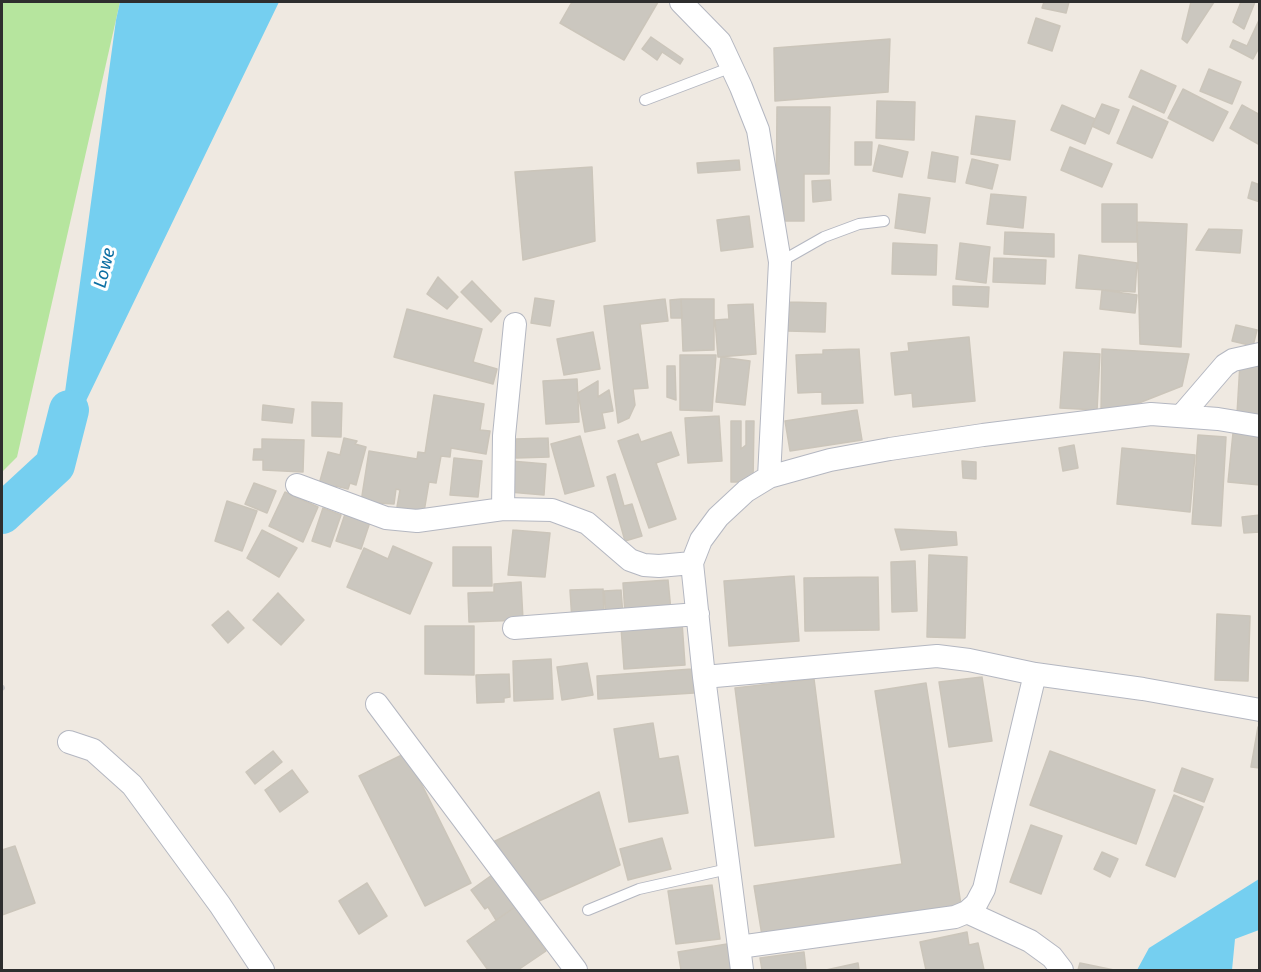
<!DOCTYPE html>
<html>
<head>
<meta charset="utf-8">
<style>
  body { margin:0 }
  #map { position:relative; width:1261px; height:972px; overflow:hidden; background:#efe9e1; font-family:"Fira Sans",sans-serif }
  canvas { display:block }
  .frame { position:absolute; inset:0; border:3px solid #2e2e2e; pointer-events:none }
</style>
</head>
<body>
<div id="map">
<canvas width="1261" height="972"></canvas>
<div class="frame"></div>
</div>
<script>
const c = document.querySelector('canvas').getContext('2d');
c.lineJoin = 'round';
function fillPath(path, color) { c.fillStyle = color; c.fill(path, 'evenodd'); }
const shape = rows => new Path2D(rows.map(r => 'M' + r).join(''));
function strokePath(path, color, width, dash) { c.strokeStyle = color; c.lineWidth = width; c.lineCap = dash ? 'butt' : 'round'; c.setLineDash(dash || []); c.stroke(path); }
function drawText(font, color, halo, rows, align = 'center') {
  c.font = font + ' "Fira Sans",sans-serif'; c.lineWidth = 6; c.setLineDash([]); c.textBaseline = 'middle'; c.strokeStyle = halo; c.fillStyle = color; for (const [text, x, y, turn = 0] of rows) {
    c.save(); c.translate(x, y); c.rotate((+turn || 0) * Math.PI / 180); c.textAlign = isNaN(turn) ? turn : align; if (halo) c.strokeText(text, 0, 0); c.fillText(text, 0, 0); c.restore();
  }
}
fillPath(shape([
  [2,2,120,2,17,457,2,472]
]), '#b6e59e');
fillPath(shape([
  [120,2,279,2,55,465,116,20],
  [1259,879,1259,930,1235,939,1232,970,1137,970,1149,948]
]), '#75cff0');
strokePath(shape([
  [2,514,55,465,69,410]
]), '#75cff0', 40);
const building = shape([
  [572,2,658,2,624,60,560,23,572,2],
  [1044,2,1069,2,1066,13,1042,8,1044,2],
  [1191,2,1214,2,1187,43,1182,39,1191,2],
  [1241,2,1255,2,1244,29,1233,22,1241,2],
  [1036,18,1060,26,1052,51,1028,43,1036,18],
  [1260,18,1260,46,1253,59,1230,47,1233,40,1247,46,1260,18],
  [651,37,683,59,680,64,662,52,657,60,642,49,651,37],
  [890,39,888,92,775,101,774,48,890,39],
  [1209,69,1241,82,1232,104,1200,91,1209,69],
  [1141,70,1176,86,1164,113,1129,97,1141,70],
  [1183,89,1228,112,1213,141,1168,118,1183,89],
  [877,101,915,102,914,140,876,138,877,101],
  [1102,104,1119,110,1109,134,1092,126,1102,104],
  [1062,105,1095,119,1085,144,1051,130,1062,105],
  [1242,105,1260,115,1260,145,1230,128,1242,105],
  [1133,106,1168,122,1152,158,1117,143,1133,106],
  [777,107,830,107,829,174,804,174,804,221,776,221,777,107],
  [976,116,1015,121,1010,160,971,154,976,116],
  [855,142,872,142,871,165,855,165,855,142],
  [879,145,908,152,902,177,873,171,879,145],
  [1070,147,1112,164,1102,187,1061,170,1070,147],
  [932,152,958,157,955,182,928,178,932,152],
  [972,159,998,165,992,189,966,183,972,159],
  [739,160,740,170,698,173,697,163,739,160],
  [592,167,595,241,523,260,515,172,592,167],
  [830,180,831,200,813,202,812,181,830,180],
  [1252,182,1260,185,1260,202,1248,198,1252,182],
  [899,194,930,198,925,233,895,228,899,194],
  [991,194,1026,197,1023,228,987,224,991,194],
  [1102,204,1137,204,1137,242,1102,242,1102,204],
  [749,216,753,247,721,251,717,220,749,216],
  [1137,222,1187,224,1181,347,1140,344,1137,222],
  [1209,229,1242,230,1240,253,1196,250,1209,229],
  [1005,232,1054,234,1054,257,1004,254,1005,232],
  [893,243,937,245,936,275,892,274,893,243],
  [960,243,990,247,986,283,956,279,960,243],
  [1079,255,1137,263,1135,292,1076,288,1079,255],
  [994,258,1046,260,1045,284,993,282,994,258],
  [438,277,458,297,447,309,427,294,438,277],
  [472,281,501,311,491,322,461,292,472,281],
  [953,286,989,287,988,307,953,305,953,286],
  [1102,290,1137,295,1135,313,1100,309,1102,290],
  [535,298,554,301,550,326,531,323,535,298],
  [665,299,668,321,640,324,648,388,633,389,635,405,629,418,618,423,604,306,665,299],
  [681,299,714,299,714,350,683,351,681,299],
  [681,299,682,318,671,318,670,300,681,299],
  [789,302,826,303,825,332,788,331,789,302],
  [753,304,756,354,718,357,715,320,729,319,728,305,753,304],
  [407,309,482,329,473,362,497,369,493,384,394,357,407,309],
  [1236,325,1257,330,1253,346,1232,341,1236,325],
  [593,332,600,369,564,375,557,339,593,332],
  [969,337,975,401,913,407,912,393,895,395,891,353,909,351,908,343,969,337],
  [859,349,863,403,822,404,822,392,798,393,796,355,823,354,823,350,859,349],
  [1102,349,1189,354,1182,386,1116,412,1101,411,1102,349],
  [1064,352,1100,354,1097,410,1060,408,1064,352],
  [680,355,716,355,712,411,680,410,680,355],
  [721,357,750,361,745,405,716,402,721,357],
  [1260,362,1260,416,1237,414,1240,363,1260,362],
  [667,366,675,366,676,400,667,397,667,366],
  [577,379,579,422,546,424,543,381,577,379],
  [598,381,598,397,609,390,613,411,602,413,605,428,585,432,578,393,598,381],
  [434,395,484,404,480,430,490,431,486,454,451,448,450,457,441,456,436,483,429,482,424,512,397,507,400,490,396,489,394,504,361,502,369,451,417,459,418,452,425,453,434,395],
  [312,402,342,403,341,437,312,436,312,402],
  [263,405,294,409,292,423,262,420,263,405],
  [857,410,862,440,790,451,785,421,857,410],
  [719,416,722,461,688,463,685,418,719,416],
  [731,421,741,421,741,449,746,445,746,421,754,421,753,482,731,482,731,421],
  [671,432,679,455,656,463,676,519,649,528,618,441,638,434,641,442,671,432],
  [1233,433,1260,436,1260,485,1228,482,1233,433],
  [1198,435,1226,437,1221,526,1192,524,1198,435],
  [580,436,594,486,565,494,551,444,580,436],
  [344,438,357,441,355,444,366,447,356,485,350,483,348,489,336,486,334,493,318,488,328,452,340,455,344,438],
  [548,438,549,457,516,458,516,439,548,438],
  [262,439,304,440,303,472,263,470,263,460,253,460,254,449,262,449,262,439],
  [1074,445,1078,468,1063,471,1059,448,1074,445],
  [1122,448,1195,455,1190,512,1117,504,1122,448],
  [454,458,482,461,478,497,450,495,454,458],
  [511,461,546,464,544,495,509,492,511,461],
  [962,461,976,462,976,479,963,478,962,461],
  [615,474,624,506,632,504,642,536,625,541,607,477,615,474],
  [254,483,276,491,267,513,245,504,254,483],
  [285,492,318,507,303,542,269,526,285,492],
  [227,501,257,511,242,551,215,541,227,501],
  [323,508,341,515,330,547,312,541,323,508],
  [346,511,371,519,361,549,336,541,346,511],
  [1260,515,1260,532,1244,533,1242,517,1260,515],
  [895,529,956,532,957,545,901,550,895,529],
  [262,530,297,548,279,577,247,558,262,530],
  [513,530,550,533,545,577,508,575,513,530],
  [393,546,432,563,410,614,347,587,364,548,388,559,393,546],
  [453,547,491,547,492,586,453,586,453,547],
  [929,555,967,557,965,638,927,637,929,555],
  [915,561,917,611,892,612,891,562,915,561],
  [794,576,799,641,729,646,724,581,794,576],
  [878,577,879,630,805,631,804,578,878,577],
  [668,580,671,611,625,614,623,583,668,580],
  [521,582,523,620,469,622,468,593,494,592,494,584,521,582],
  [603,589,604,619,572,621,570,590,603,589],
  [621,590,623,616,606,617,604,591,621,590],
  [278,593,304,620,281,645,253,620,278,593],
  [228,611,244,628,228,643,212,625,228,611],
  [1217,614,1250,616,1248,681,1215,680,1217,614],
  [682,622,685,665,624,669,621,627,682,622],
  [425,626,474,626,474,675,425,674,425,626],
  [551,659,553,699,514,701,513,661,551,659],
  [587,663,593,695,562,700,557,667,587,663],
  [692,669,694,693,598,699,597,676,692,669],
  [509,674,510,697,504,698,504,702,477,703,476,675,509,674],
  [982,677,992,741,949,747,939,682,982,677],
  [814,679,834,837,755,846,735,688,814,679],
  [926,683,962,911,763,942,754,886,902,864,875,691,926,683],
  [653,723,659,759,678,756,688,813,629,822,614,729,653,723],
  [1258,727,1260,727,1260,768,1251,767,1258,727],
  [273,751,282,762,255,784,246,772,273,751],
  [1050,751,1155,790,1136,844,1030,805,1050,751],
  [406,753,471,883,425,906,359,776,406,753],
  [1182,768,1213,779,1204,802,1174,791,1182,768],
  [292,770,308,792,280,812,265,790,292,770],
  [599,792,620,865,539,901,493,842,599,792],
  [1174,795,1203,807,1175,877,1146,865,1174,795],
  [1031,825,1062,836,1041,894,1010,882,1031,825],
  [662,838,671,869,628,880,620,849,662,838],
  [15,846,35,903,2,915,2,850,15,846],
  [1102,852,1118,859,1110,877,1094,869,1102,852],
  [492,875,515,907,496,920,488,907,485,909,471,890,492,875],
  [367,883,387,916,359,934,339,901,367,883],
  [712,885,720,939,676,944,668,891,712,885],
  [515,907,546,951,518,970,488,970,467,941,515,907],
  [967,932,969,945,978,943,984,970,926,970,920,942,967,932],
  [727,944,731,970,681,970,678,952,727,944],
  [804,952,806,970,762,970,760,958,804,952],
  [858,963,859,970,826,970,858,963],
  [1080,963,1114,970,1078,970,1080,963]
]);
fillPath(building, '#cbc7bf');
strokePath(building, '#cbc5ba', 1.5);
const service = shape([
  [645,100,732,67],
  [780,262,824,237,859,224,884,221],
  [588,910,639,889,728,869]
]);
const minor = shape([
  [681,2,720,42,741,87,758,130,780,262,769,477],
  [1182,415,1225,365,1233,360,1260,354],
  [297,485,386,518,417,521,503,509,552,510,587,523,630,560,644,565,659,566,692,563],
  [503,509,504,436,515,324],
  [514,628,698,614],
  [704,677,937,656,969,660,1035,674,1143,689,1260,710],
  [377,704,576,970],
  [69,742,93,750,132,785,220,905,263,970],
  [967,912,1030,941,1052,957,1062,970],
  [739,947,955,917,967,912,976,904,984,889,1035,674],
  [742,970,704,677,692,563,701,540,718,517,746,491,769,477,830,460,890,449,983,435,1151,414,1218,419,1260,426]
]);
strokePath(service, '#b4b7c1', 12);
strokePath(minor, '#b4b7c1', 24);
strokePath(shape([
  [2,686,3,688,2,689]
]), '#c9c9c9', 4, [4.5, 3]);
strokePath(service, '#fff', 10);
strokePath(minor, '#fff', 22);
drawText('italic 18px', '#0d6fa3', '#fff', [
  ["Lowe",105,268,-76]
]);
</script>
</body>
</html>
